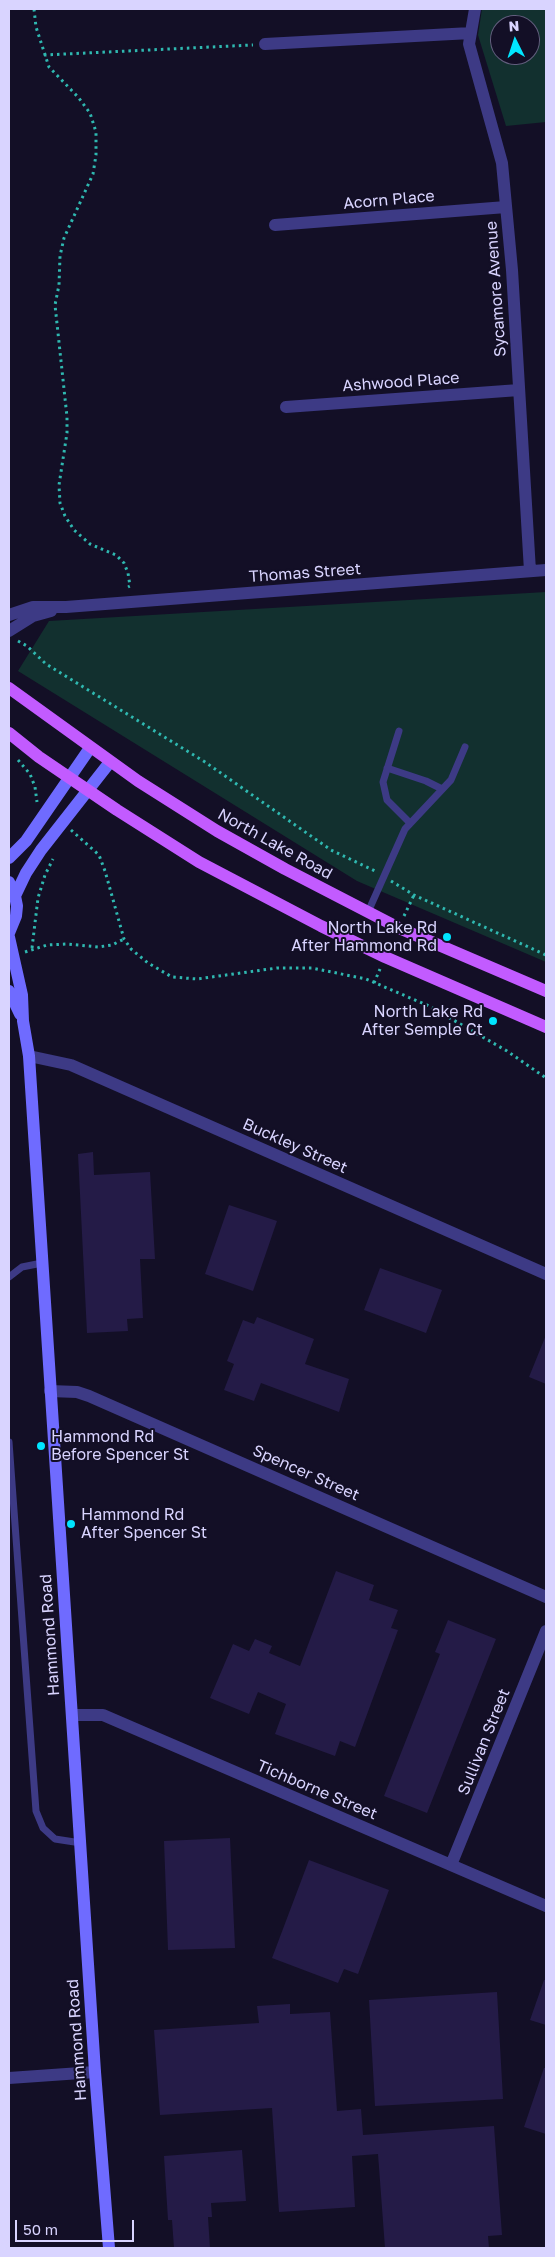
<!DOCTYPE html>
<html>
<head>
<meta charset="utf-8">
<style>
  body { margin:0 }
  #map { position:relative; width:555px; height:2257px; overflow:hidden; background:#130f26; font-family:"Golos Text",sans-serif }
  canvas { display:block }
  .frame { position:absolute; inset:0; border:10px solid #d9d4ff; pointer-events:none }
  .north { position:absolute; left:490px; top:15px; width:50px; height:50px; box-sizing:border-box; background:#130f26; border:1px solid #625e7d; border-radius:50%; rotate:356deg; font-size:14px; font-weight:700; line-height:20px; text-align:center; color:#d9d4ff }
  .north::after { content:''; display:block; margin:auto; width:18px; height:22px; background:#00e5ff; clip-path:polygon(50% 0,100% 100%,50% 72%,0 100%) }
  .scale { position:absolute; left:15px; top:2220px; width:119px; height:22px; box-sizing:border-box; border:2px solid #d9d4ff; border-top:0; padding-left:6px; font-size:15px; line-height:18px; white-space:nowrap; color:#d9d4ff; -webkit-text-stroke:4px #130f26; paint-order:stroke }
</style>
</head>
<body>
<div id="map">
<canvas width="555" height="2257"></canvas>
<div class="frame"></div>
<div class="north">N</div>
<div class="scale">50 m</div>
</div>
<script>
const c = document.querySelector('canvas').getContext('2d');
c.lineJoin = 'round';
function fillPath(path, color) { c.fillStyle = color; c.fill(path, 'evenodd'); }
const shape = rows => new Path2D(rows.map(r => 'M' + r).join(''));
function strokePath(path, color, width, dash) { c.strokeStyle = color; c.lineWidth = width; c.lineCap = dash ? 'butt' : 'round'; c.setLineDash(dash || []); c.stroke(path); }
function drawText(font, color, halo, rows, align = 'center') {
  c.font = font + ' "Golos Text",sans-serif'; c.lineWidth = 4; c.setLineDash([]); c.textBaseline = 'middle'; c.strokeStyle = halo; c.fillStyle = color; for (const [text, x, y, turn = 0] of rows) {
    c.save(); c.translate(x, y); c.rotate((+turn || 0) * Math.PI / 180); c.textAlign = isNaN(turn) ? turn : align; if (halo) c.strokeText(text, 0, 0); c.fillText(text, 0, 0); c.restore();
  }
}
fillPath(shape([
  [482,9,546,9,546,122,506,126,478,35],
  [500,25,530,25,530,55,500,55],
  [546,592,546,962,357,881,18,671,49,621]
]), '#12302f');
fillPath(shape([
  [93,1152,94,1175,150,1172,155,1259,140,1259,143,1318,127,1319,128,1331,87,1333,78,1154],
  [229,1205,277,1221,253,1291,205,1274],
  [380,1268,442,1290,426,1333,364,1310],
  [257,1317,314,1339,305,1364,349,1379,339,1412,261,1383,254,1401,224,1390,234,1364,227,1361,243,1320,254,1324],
  [546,1335,546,1384,529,1377],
  [336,1571,374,1585,369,1600,398,1610,391,1628,398,1630,355,1747,340,1741,335,1756,275,1734,286,1704,258,1692,249,1714,210,1698,233,1644,249,1651,255,1639,272,1646,269,1653,300,1666],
  [448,1620,496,1639,427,1813,384,1796,440,1654,435,1652],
  [230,1838,235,1948,168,1950,164,1841],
  [309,1860,389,1890,358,1974,344,1969,338,1983,272,1958],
  [544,1980,546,1980,546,2025,530,2020],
  [497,1992,503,2099,375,2106,369,2000],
  [290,2004,290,2014,330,2012,337,2111,361,2109,363,2135,494,2126,502,2235,488,2236,489,2248,385,2248,378,2154,352,2156,355,2207,279,2212,272,2108,160,2115,154,2030,259,2023,257,2006],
  [544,2068,546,2068,546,2134,524,2127],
  [242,2150,246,2201,211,2203,212,2217,208,2217,210,2248,174,2248,172,2220,168,2220,164,2156]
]), '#241b47');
strokePath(shape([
  [34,9,36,27,49,67,78,97,90,113,96,132,96,155,93,174,64,238,60,256,59,285,55,305,67,417,67,433,59,485,60,503,65,516,74,530,90,544,116,555,124,563,128,573,130,586,128,587],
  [44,55,253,45],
  [18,641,27,646,46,664,205,762,331,850,375,871],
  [18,760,30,774,35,787,37,802],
  [71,830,99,855,105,871,124,939,131,949,148,963,172,977,197,979,277,968,312,968,366,979,429,1006,507,1051,546,1078],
  [391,881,414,895,546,955],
  [404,916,414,895],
  [32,948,38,898,45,875,53,859],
  [25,952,47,945,67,944,98,947,112,945,124,939],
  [374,983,380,969]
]), '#2fb8b0', 3, [2.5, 4]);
strokePath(shape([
  [399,731,383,782,387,800,410,823],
  [387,768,426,781,442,789],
  [368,912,405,829,451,780,465,747],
  [9,1277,22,1267,42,1263],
  [9,1442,36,1811,43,1828,55,1839,81,1843]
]), '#3d3a85', 7);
strokePath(shape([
  [475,9,469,44,502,163,512,270,530,571],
  [265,44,471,33],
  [275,225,506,207],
  [286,407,519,390],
  [9,615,33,607,66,607,546,570],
  [9,631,33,616,51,611],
  [29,1056,71,1065,546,1274],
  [50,1391,77,1392,89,1396,546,1597],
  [72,1715,103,1715,546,1906],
  [451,1865,546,1631],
  [9,2078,95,2072]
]), '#3d3a85', 12);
strokePath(shape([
  [9,858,26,841,90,748],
  [9,882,15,896,17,906,16,916,9,933],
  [15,896,26,873,41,850,110,762],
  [9,937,22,995,23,1021,29,1056,95,2072,109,2248],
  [9,991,20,1014]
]), '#6f6bff', 12);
strokePath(shape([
  [9,688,138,781,217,831,285,869,399,928,546,991],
  [9,733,39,757,117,810,199,862,321,926,385,957,546,1027]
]), '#c25bff', 12);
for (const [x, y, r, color] of [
  [447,937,5,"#00e5ff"],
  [493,1021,5,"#00e5ff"],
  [41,1446,5,"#00e5ff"],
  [71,1524,5,"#00e5ff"]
]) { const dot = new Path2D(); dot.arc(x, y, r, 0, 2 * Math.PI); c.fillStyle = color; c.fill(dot); strokePath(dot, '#130f26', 2); }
drawText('16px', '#d9d4ff', '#130f26', [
  ["Acorn Place",389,200,-5],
  ["Sycamore Avenue",496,289,-94],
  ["Ashwood Place",401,382,-4],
  ["Thomas Street",305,573,-4],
  ["North Lake Road",275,844,29],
  ["Buckley Street",295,1146,24],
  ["Spencer Street",306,1473,24],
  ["Hammond Road",50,1635,-94],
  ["Sullivan Street",484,1742,-68],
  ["Tichborne Street",317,1790,23],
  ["Hammond Road",77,2040,-94]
]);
drawText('16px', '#d9d4ff', '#130f26', [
  ["North Lake Rd",437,928],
  ["After Hammond Rd",437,946],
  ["North Lake Rd",483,1012],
  ["After Semple Ct",483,1030],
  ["Hammond Rd",51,1437,"left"],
  ["Before Spencer St",51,1455,"left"],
  ["Hammond Rd",81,1515,"left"],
  ["After Spencer St",81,1533,"left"]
], 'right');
</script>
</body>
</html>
